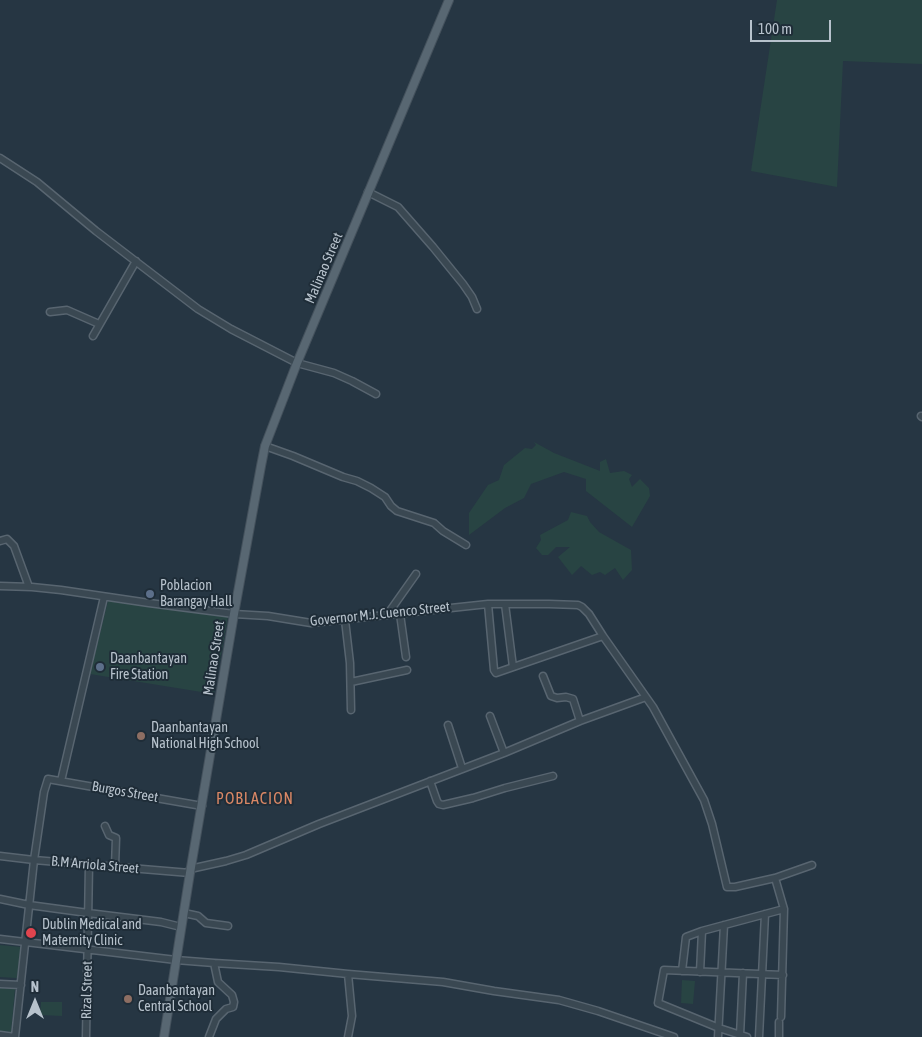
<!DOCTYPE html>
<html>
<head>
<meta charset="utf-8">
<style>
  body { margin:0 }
  #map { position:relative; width:922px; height:1037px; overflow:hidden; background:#263643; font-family:"Asap Condensed",sans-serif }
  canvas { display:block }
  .north { position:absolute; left:10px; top:977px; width:50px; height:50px; -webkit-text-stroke:4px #1f2d38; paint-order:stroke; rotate:0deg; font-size:14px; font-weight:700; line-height:20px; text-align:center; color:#b7c2cc }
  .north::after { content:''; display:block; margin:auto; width:18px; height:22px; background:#b7c2cc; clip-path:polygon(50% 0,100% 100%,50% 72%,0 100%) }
  .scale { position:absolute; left:750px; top:20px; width:81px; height:22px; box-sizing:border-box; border:2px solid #b7c2cc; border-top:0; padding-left:6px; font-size:15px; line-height:18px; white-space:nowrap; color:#b7c2cc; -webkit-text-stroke:4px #1f2d38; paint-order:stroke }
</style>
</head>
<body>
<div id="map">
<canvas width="922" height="1037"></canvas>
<div class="north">N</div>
<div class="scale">100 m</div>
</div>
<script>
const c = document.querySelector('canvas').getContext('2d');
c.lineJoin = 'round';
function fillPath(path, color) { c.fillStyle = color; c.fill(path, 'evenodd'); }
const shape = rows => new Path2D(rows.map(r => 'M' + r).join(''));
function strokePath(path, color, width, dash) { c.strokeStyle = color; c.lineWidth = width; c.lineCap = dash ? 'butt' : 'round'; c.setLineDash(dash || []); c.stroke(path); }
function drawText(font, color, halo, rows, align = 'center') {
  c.font = font + ' "Asap Condensed",sans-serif'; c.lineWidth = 4; c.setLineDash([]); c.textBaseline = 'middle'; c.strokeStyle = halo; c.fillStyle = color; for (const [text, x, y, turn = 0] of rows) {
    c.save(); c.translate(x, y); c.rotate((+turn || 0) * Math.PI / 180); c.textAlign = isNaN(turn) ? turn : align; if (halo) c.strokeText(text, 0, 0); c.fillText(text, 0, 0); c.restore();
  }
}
fillPath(shape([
  [777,0,922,0,922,64,843,61,837,187,751,171],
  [534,442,554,453,600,471,600,462,606,459,610,473,624,471,632,475,629,479,632,487,640,479,649,488,650,496,632,527,586,491,586,479,564,472,531,484,524,498,505,508,469,535,469,513,488,485,499,480,504,465,525,448,532,449,536,445],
  [571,512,587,516,590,522,599,532,631,550,632,570,623,580,615,568,605,575,600,572,592,575,581,566,572,575,558,557,570,547,556,547,548,555,542,555,536,548,541,540,540,535,568,520],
  [108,601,228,617,214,694,90,674],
  [0,945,21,947,17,978,0,977],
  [682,980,695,981,693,1004,681,1003],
  [0,988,15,989,11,1032,0,1031],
  [41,1002,62,1002,62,1016,40,1015]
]), '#284443');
const minor = shape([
  [0,158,37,182,96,231,198,309,231,329,297,363,334,373,352,381,376,394],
  [368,192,398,207,433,247,463,284,472,297,477,309],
  [50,312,67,310,99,324],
  [93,336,136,261],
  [921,416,922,417],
  [265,446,293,456,343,477,357,481,371,488,385,497,391,506,397,511,434,523,443,531,466,545],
  [0,541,7,539,14,546,29,587],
  [0,586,32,587,61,590,149,603,234,614,268,616,311,623,488,604,549,604,578,605,582,607,589,614,603,636,653,707,704,800,712,824,727,887,735,887,775,878,812,865],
  [488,604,494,670,496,673,603,636],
  [505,604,513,667],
  [400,614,406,657],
  [387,615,416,574],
  [345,620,350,663,351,710],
  [543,676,551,696,557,698,566,697,573,699,580,721],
  [351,682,407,670],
  [490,716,504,753],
  [448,725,462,768],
  [61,781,104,597],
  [430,781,437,801,439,804,443,805,473,798,505,788,553,776],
  [105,826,109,835,116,838,115,867],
  [0,856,34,860,190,873],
  [190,869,226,861,246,855,319,824,504,753,580,721,646,697],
  [775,878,784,909,781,1017],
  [0,899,29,905,88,913,161,922,181,927],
  [184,913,198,916,206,923,228,926],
  [0,939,176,960,214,963,279,967,348,974,443,982,494,991,559,1000,598,1011,674,1037],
  [682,971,686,937,702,931,784,909],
  [700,972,702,931],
  [0,984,21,985],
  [0,1035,15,1037],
  [740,1035,743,973],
  [15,1037,34,860,44,792,48,779,202,806],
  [86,1037,89,865],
  [209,1037,216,1019,226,1009,233,1007,234,1002,232,995,218,982,214,963],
  [348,1037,352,1016,348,974],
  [718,1037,724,925],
  [747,1037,719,1028,658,1003,664,970,783,975],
  [759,1037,765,914],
  [779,1037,779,1022]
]);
const major = shape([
  [164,1037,190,873,234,614,261,466,265,446,297,363,449,0]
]);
strokePath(minor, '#586570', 9);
strokePath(major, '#44515c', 10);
strokePath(minor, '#3a4852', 6);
strokePath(major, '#586772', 8);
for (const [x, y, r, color] of [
  [150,594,5,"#5c6f8a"],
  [100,667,5,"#5c6f8a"],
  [141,736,5,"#8d6e63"],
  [31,933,6,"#e0444e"],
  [128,999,5,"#8d6e63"]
]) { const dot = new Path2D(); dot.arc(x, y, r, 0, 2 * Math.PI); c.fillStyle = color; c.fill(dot); strokePath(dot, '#1f2d38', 2); }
drawText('14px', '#b7c2cc', '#1f2d38', [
  ["Malinao Street",324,268,-67],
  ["Governor M.J. Cuenco Street",380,614,-6],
  ["Malinao Street",214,658,-81],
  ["Burgos Street",125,792,10],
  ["B.M Arriola Street",95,865,5],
  ["Rizal Street",87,990,-89]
]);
drawText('14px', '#b7c2cc', '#1f2d38', [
  ["Poblacion",160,586],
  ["Barangay Hall",160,602],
  ["Daanbantayan",110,659],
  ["Fire Station",110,675],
  ["Daanbantayan",151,728],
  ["National High School",151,744],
  ["Dublin Medical and",42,925],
  ["Maternity Clinic",42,941],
  ["Daanbantayan",138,991],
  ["Central School",138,1007]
], 'left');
c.letterSpacing = '1px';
drawText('16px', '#d98765', '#1f2d38', [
  ["POBLACION",255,799]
]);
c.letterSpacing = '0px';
</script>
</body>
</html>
